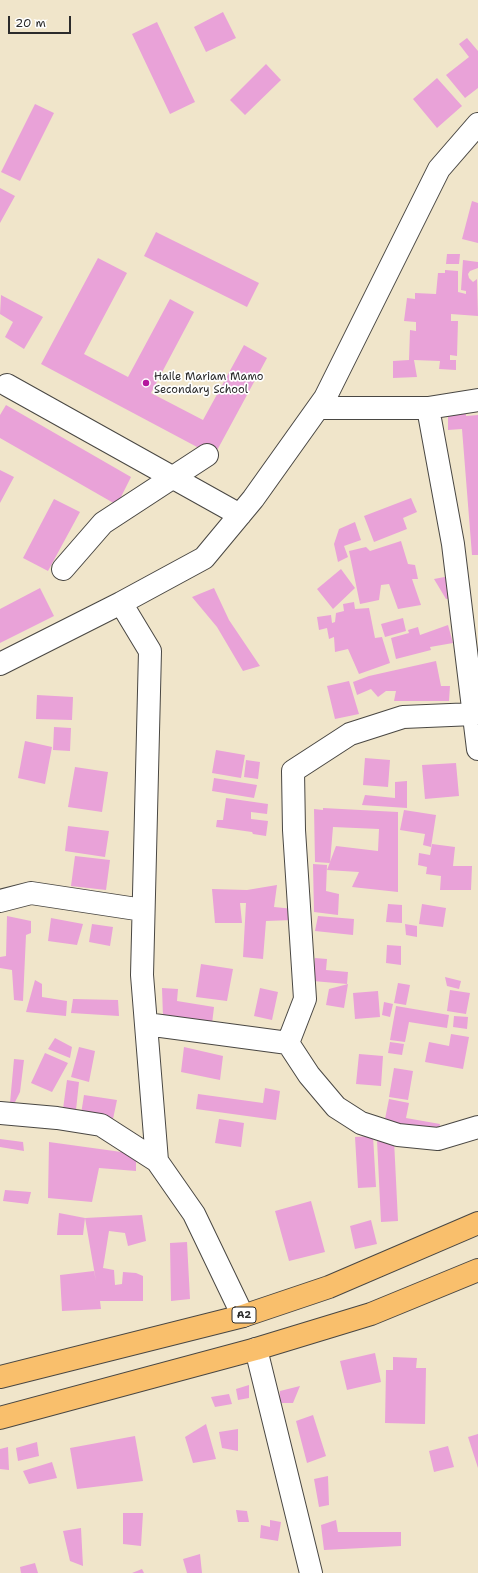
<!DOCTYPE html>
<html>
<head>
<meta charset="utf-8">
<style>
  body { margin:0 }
  #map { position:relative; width:478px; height:1573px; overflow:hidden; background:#f0e5ca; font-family:"Shantell Sans",sans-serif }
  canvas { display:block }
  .scale { position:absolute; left:8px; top:16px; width:63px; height:18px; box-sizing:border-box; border:2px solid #2b2b2b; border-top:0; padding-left:5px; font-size:12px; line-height:14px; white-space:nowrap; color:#2b2b2b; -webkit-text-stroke:3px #fff; paint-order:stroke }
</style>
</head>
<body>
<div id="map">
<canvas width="478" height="1573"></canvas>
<div class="scale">20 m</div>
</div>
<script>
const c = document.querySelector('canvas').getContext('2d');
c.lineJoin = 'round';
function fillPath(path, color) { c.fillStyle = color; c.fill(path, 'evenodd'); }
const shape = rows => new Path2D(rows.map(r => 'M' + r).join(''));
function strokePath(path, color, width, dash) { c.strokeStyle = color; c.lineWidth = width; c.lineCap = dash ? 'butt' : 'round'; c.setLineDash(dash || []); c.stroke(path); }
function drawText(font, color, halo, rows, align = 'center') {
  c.font = font + ' "Shantell Sans",sans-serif'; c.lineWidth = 3.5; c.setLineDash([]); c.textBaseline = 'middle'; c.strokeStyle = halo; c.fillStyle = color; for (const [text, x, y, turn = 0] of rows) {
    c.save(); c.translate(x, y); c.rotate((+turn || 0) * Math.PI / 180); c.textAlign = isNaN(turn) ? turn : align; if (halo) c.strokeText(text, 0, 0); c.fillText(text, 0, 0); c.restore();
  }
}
fillPath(shape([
  [223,12,236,38,206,52,194,27],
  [157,22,195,102,170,114,132,34],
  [467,38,478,51,478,88,465,98,446,75,469,57,459,44],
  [266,64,281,80,245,115,230,100],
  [437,78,462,106,437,128,413,99],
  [35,104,54,113,20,181,1,172],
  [0,188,15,196,0,223],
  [472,201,478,203,478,243,462,239],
  [156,232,259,283,247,307,144,256],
  [447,254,460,254,459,264,446,264],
  [98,258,127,273,84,354,128,377,170,299,194,312,151,393,203,420,244,345,267,358,214,456,41,364],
  [463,260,478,262,478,268,470,271,468,274,469,278,473,282,477,279,478,316,451,314,451,321,458,321,457,356,450,355,450,360,456,360,456,370,439,369,440,361,414,360,417,377,393,378,393,361,409,360,410,330,416,331,416,322,404,321,407,298,415,299,415,293,436,294,438,273,445,273,445,270,458,271,458,292,466,294,466,291,461,290],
  [1,295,43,317,24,349,5,337,13,322,0,314],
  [6,405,131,477,117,505,0,438,0,415],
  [466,411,466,416,478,415,478,555,472,555,462,429,448,430,448,413],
  [0,470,14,477,0,503],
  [411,498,417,512,403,518,407,529,374,542,364,516],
  [54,499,80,512,48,571,23,558],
  [355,522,361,540,344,546,348,557,338,562,334,544,339,529],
  [401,541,408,564,415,565,418,579,412,579,421,605,398,609,389,584,381,585,379,600,360,604,349,551,366,547,370,551],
  [341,569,355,588,333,609,317,589],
  [450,576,455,598,446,599,434,579],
  [40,588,54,616,0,643,0,609],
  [214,588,229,620,260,666,243,671,217,627,192,597],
  [354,602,355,609,369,608,375,638,382,637,390,663,359,674,348,649,335,652,334,637,329,639,327,628,319,630,317,617,331,615,332,623,335,622,336,613,344,611,343,604],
  [403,618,406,631,385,637,381,624],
  [448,625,453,643,430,647,431,650,396,659,391,638,409,633,408,630,418,627,420,635],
  [436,661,441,686,450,686,449,701,394,701,396,691,386,691,378,697,371,689,357,695,353,682,369,676],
  [349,681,359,714,335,719,327,686],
  [37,695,73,697,72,720,36,719],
  [54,727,71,728,70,751,53,750],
  [25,741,52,747,45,784,18,778],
  [216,750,245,755,241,778,212,773],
  [365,758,390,760,388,787,363,785],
  [246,760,260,762,258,779,244,777],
  [456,763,459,796,425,799,422,765],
  [75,767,108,772,102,812,68,807],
  [214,778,257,785,254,798,212,791],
  [407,781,407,808,362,805,365,795,395,798,395,782],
  [226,798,268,804,267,814,251,812,251,819,268,821,266,836,253,834,252,832,216,827,217,820,223,820],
  [323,808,398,812,398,892,352,887,359,872,327,870,336,846,378,851,379,829,333,827,330,863,315,862,314,809,323,810],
  [404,810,436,815,431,847,423,845,425,834,400,830],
  [68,826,109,831,105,857,65,851],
  [432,844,455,847,453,866,472,866,471,890,440,890,441,876,426,874,427,867,418,865,419,853,430,855],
  [75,856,110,860,106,890,71,886],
  [313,864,327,865,326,891,339,894,338,915,314,912],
  [277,885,274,907,294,909,293,920,266,921,263,959,243,957,246,903,240,903,242,923,215,923,212,889,247,890],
  [388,904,402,905,402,923,386,922],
  [422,904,446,908,443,927,419,924],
  [7,916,31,921,31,933,26,935,23,1001,14,1000,12,970,0,968,0,957,6,956],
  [318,916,354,919,353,935,315,931],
  [51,918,83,924,77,945,48,941],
  [92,924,113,927,110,946,89,942],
  [405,924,417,926,417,937,406,935],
  [387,945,401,946,401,965,386,963],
  [315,958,327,959,326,970,348,972,347,984,313,981],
  [201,964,233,969,227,1001,196,997],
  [445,977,461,981,459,989,447,986],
  [35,980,42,984,42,997,67,1001,66,1016,26,1012],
  [398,983,410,985,406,1005,394,1003],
  [348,984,344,1008,326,1005,329,989],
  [162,988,178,989,177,1001,214,1007,212,1024,163,1017],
  [260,988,278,992,272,1020,254,1016],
  [450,990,470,993,466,1014,447,1011],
  [378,991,380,1017,355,1019,353,993],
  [73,999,118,1000,119,1016,71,1013],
  [384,1002,393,1004,390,1017,382,1015],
  [396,1006,449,1015,447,1028,409,1022,405,1042,390,1040],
  [454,1016,468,1017,467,1029,453,1027],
  [451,1034,469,1037,463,1069,425,1062,429,1042,449,1046],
  [55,1038,72,1047,70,1058,48,1049],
  [390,1042,404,1044,402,1055,388,1053],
  [79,1047,95,1051,89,1082,71,1077],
  [184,1047,223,1056,220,1080,181,1072],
  [45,1053,68,1063,52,1092,31,1083],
  [359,1054,383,1056,381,1086,356,1084],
  [14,1059,24,1060,20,1092,14,1104,10,1103],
  [394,1068,413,1071,408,1100,389,1097],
  [67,1080,79,1082,76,1110,63,1109],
  [265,1088,280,1091,276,1120,196,1109,198,1094,263,1103],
  [84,1095,117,1100,113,1119,81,1114],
  [389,1099,409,1103,406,1118,440,1124,436,1145,382,1134],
  [219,1119,244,1123,241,1147,215,1143],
  [373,1136,376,1187,358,1188,355,1137],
  [0,1139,23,1142,24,1151,0,1147],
  [377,1140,394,1140,398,1221,381,1222],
  [49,1142,136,1154,136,1171,99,1168,92,1202,48,1198],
  [5,1190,31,1192,28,1204,3,1201],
  [311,1201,325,1252,289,1261,275,1211],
  [59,1213,85,1218,83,1235,57,1235],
  [142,1215,146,1241,128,1246,125,1233,109,1231,103,1268,114,1270,115,1285,122,1284,123,1272,136,1273,143,1276,143,1301,100,1301,101,1309,62,1311,60,1275,94,1271,96,1281,85,1218],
  [371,1220,377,1244,355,1249,350,1226],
  [187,1242,190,1299,171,1301,170,1243],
  [375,1353,381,1382,347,1390,340,1361],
  [393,1357,417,1358,416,1368,426,1368,425,1424,385,1423,386,1370,393,1370],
  [249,1385,249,1398,238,1400,236,1389],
  [300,1386,293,1403,279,1403,280,1391],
  [229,1394,232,1404,215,1407,211,1397],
  [313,1415,326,1456,307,1463,296,1421],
  [206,1424,216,1459,193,1463,185,1437],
  [238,1429,238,1451,222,1448,219,1432],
  [478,1434,478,1468,468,1437],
  [135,1436,143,1481,77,1489,70,1448],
  [37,1442,39,1456,18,1461,16,1448],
  [448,1446,454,1467,434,1472,429,1451],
  [8,1447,9,1470,0,1469,0,1449],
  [52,1462,57,1478,29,1484,23,1471],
  [328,1476,329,1505,319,1507,314,1479],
  [236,1510,247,1511,249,1522,238,1522],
  [123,1513,143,1513,141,1546,123,1544],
  [270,1520,281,1522,278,1541,260,1538,261,1525,270,1527],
  [336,1520,338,1532,401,1532,401,1546,324,1550,321,1525],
  [81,1528,83,1566,70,1561,63,1531],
  [200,1554,202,1573,187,1573,183,1559],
  [35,1563,38,1573,21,1573,20,1567],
  [142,1569,144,1573,132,1573]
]), '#e9a2d8');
const minor = shape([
  [7,385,240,515],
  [318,408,428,408,453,544,478,749],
  [428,408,478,400],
  [63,569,103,523,207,455],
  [121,603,150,651,142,975,157,1161,194,1214,243,1316],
  [0,664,121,603,204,558,253,499,325,398,439,169,478,124],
  [0,901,31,893,143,910],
  [146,1024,288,1043,309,1075,336,1107,361,1123,398,1135,438,1139,478,1127],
  [288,1043,305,999,294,830,293,771,350,734,403,717,474,714],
  [0,1113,57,1118,101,1125,157,1161],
  [256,1349,311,1573]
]);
const trunk = shape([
  [0,1377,243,1316,329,1287,478,1223],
  [0,1418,256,1349,371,1314,478,1270]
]);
strokePath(minor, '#494743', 24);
strokePath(trunk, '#494743', 24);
strokePath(minor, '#fff', 22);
strokePath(trunk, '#f9bf6c', 22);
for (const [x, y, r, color] of [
  [146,383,4,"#b5179e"]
]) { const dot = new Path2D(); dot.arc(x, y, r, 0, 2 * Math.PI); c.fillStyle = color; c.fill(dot); strokePath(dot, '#fff', 1.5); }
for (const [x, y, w] of [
  [244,1315,24]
]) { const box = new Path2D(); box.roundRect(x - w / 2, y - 8, w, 16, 3); c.fillStyle = '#fff'; c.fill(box); strokePath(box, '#2b2b2b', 1); }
drawText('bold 10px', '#2b2b2b', null, [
  ["A2",244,1315]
]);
drawText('11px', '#2b2b2b', '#fff', [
  ["Haile Mariam Mamo",154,377],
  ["Secondary School",154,390]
], 'left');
</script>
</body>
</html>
